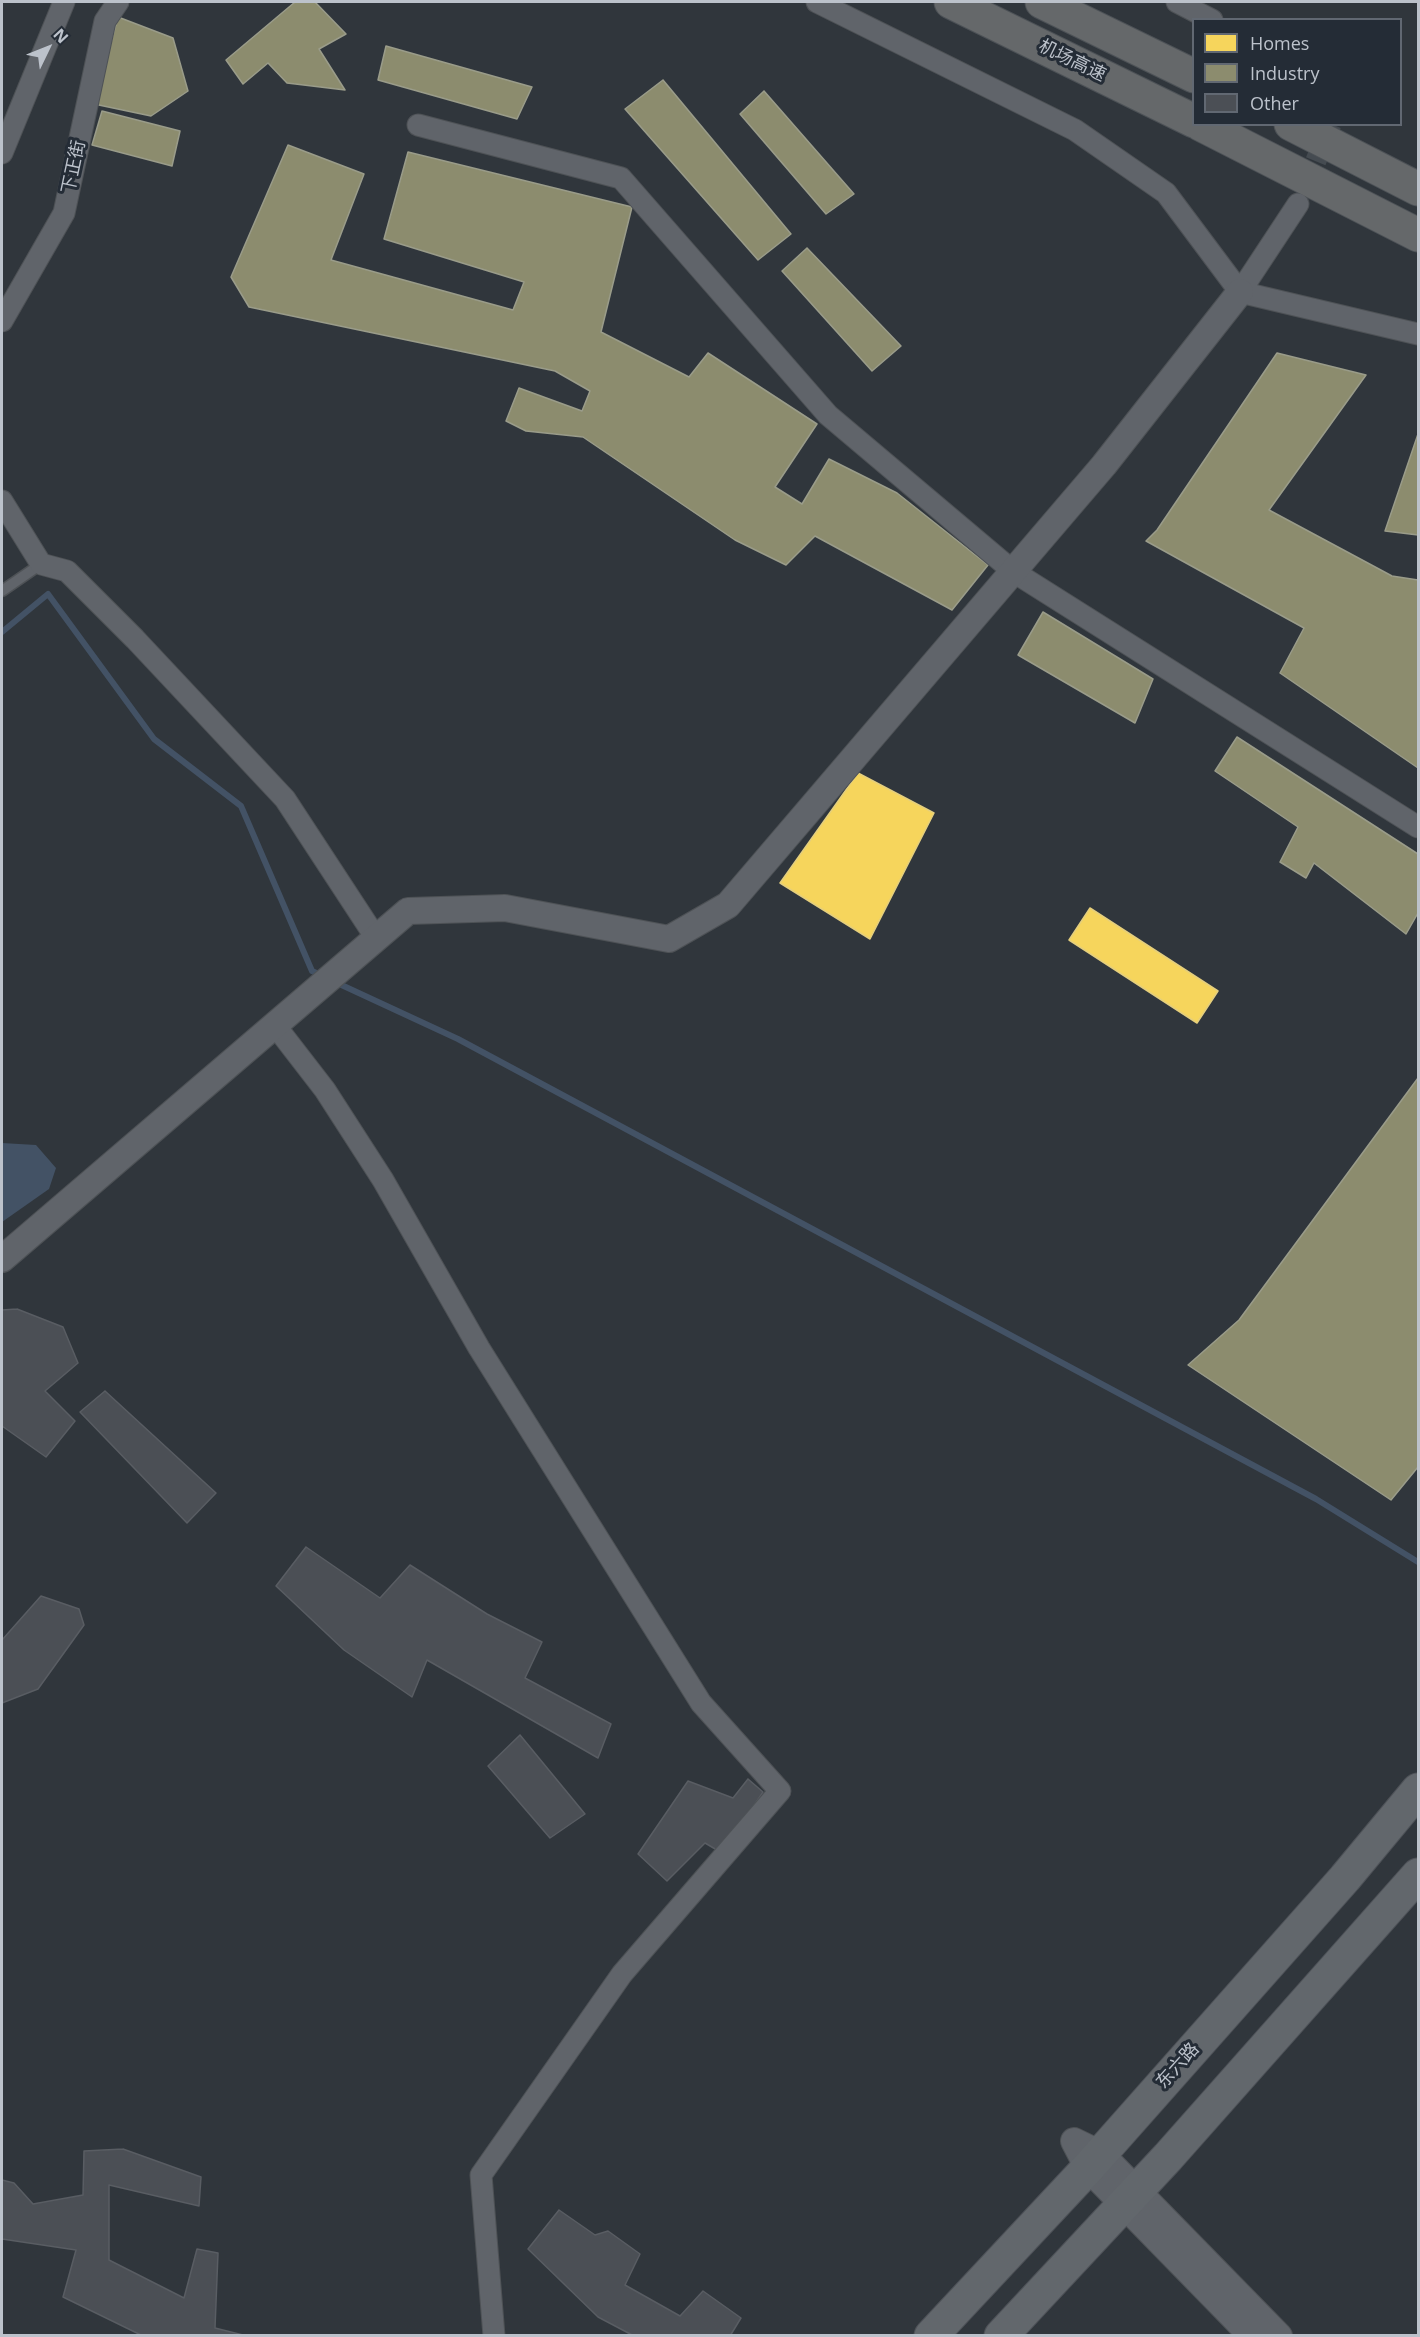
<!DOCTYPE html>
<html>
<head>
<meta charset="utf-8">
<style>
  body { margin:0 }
  #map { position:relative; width:1420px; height:2337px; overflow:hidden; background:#30363c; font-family:"Open Sans",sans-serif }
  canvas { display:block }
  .frame { position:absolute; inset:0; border:3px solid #bcc2cb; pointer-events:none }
  .legend { position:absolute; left:1192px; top:18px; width:210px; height:108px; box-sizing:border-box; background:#242c36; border:2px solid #616872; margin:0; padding:8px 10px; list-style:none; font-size:18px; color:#bcc2cb }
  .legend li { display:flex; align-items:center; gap:12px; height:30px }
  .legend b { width:30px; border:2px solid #616872 }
  .north { position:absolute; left:18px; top:18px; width:60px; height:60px; -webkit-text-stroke:4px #242c36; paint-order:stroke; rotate:47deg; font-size:16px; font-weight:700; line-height:24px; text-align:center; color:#bcc2cb }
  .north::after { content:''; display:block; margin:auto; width:21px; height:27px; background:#bcc2cb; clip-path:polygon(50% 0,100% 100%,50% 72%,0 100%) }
</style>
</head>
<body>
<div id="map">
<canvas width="1420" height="2337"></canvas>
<div class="frame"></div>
<ul class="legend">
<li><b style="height:16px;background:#f6d55c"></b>Homes</li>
<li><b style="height:16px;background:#8c8c6e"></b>Industry</li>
<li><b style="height:16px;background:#4b4f55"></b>Other</li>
</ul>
<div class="north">N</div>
</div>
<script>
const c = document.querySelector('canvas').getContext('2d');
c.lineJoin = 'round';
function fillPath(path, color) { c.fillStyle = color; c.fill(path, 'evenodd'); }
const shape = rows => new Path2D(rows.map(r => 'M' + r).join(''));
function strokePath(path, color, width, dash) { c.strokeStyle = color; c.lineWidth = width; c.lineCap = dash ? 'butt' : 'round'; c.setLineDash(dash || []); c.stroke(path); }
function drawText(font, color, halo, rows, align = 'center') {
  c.font = font + ' "Open Sans","Noto Sans SC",sans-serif'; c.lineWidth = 6; c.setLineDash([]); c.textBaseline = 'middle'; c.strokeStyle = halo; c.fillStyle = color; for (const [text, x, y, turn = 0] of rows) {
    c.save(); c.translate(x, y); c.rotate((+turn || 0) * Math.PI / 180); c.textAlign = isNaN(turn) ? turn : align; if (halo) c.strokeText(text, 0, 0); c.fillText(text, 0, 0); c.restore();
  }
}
fillPath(shape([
  [2,1143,36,1145,56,1168,49,1189,2,1222]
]), '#435265');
const homes = shape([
  [858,773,934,813,870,939,780,883,858,773],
  [1090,908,1218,991,1197,1023,1069,940,1090,908]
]);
fillPath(homes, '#f6d55c');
strokePath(homes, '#e5cf7d', 1.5);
const industry = shape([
  [295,2,315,2,346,34,319,49,345,90,287,83,268,63,243,84,226,60,295,2],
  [118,17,173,38,188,91,151,116,94,104,118,17],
  [386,46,425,57,532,87,517,119,378,80,386,46],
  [663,80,791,234,758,260,625,109,663,80],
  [764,91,854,194,826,214,740,114,764,91],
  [102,111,180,131,172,166,92,145,102,111],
  [288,145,364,174,331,260,513,310,524,282,384,239,408,152,632,207,601,332,689,377,708,353,817,424,775,487,802,504,829,459,897,493,988,565,952,610,815,536,786,565,735,540,583,437,526,431,506,421,519,388,582,411,590,391,555,371,249,307,231,277,288,145],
  [807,248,901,346,872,371,782,271,807,248],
  [1277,353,1366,375,1269,510,1392,576,1418,580,1418,768,1280,673,1304,628,1146,541,1157,530,1277,353],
  [1418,434,1418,535,1385,531,1418,434],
  [1043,612,1153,679,1135,723,1018,655,1043,612],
  [1237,737,1418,854,1418,913,1406,934,1314,863,1306,878,1280,862,1298,827,1215,771,1237,737],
  [1418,1078,1418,1467,1391,1500,1188,1365,1239,1320,1418,1078]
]);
fillPath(industry, '#8c8c6e');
strokePath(industry, '#9a9c8a', 1.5);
strokePath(shape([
  [2,632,48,594,154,739,241,806,312,971,323,976],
  [335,982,458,1039,1316,1499,1418,1562]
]), '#435265', 6);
const building = shape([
  [17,1309,63,1327,78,1363,45,1391,75,1421,46,1457,2,1426,2,1310,17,1309],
  [105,1391,216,1493,187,1523,80,1412,105,1391],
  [306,1547,380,1598,410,1565,487,1614,542,1642,525,1678,611,1724,598,1758,427,1660,412,1697,344,1650,276,1586,306,1547],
  [41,1596,79,1609,84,1625,38,1689,2,1703,2,1640,41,1596],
  [520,1735,585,1814,550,1838,488,1766,520,1735],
  [748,1779,763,1792,722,1853,705,1843,667,1881,638,1854,688,1781,733,1798,748,1779],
  [123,2149,201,2177,199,2206,109,2185,109,2260,184,2298,197,2249,218,2253,215,2328,247,2336,143,2336,63,2297,76,2250,2,2239,2,2180,14,2183,33,2204,83,2195,84,2151,123,2149],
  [559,2210,595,2235,608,2231,640,2254,625,2285,680,2316,703,2291,741,2318,730,2336,634,2336,598,2317,528,2249,559,2210]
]);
fillPath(building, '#4b4f55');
strokePath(building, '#595d63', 1.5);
strokePath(shape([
  [1304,190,1331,124]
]), '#454b51', 21, [21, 10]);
const service = shape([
  [2,591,41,564]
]);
const minor = shape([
  [817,2,1075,130,1166,193,1240,292,1298,204],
  [1177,2,1212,20],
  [418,125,621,178,828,415,1014,572,1418,827],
  [2,153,64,2],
  [1240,292,1418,334],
  [2,321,64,213,105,21,118,2],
  [2,501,41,564,67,571,135,639,285,799,376,938],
  [274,1024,325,1090,383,1180,479,1348,701,1703,780,1791,622,1974,481,2175,494,2336]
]);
const tertiary = shape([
  [2,1259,408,911,505,908,669,939,728,905,1104,465,1240,292],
  [1252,2336,1088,2168,1074,2141,1101,2154,1279,2336]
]);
const primary = shape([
  [931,2336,1088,2168,1345,1878,1418,1790],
  [1001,2336,1168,2157,1418,1875]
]);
const motorway = shape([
  [951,2,1194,121],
  [1042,2,1194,76],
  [1200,124,1418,235],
  [1291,124,1418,189]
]);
strokePath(service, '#4e5256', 13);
strokePath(minor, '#4e5256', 23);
strokePath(tertiary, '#4e5256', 28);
strokePath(primary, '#4e5258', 35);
strokePath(motorway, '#4d5257', 35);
strokePath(service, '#60646a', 10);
strokePath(minor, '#60646a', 21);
strokePath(tertiary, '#60646a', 26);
strokePath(primary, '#62676c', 33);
strokePath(motorway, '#65686a', 33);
drawText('18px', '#bcc2cb', '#242c36', [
  ["机场高速",1072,61,26],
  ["下正街",74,167,-78],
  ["东六路",1178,2066,-48]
]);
</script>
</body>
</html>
